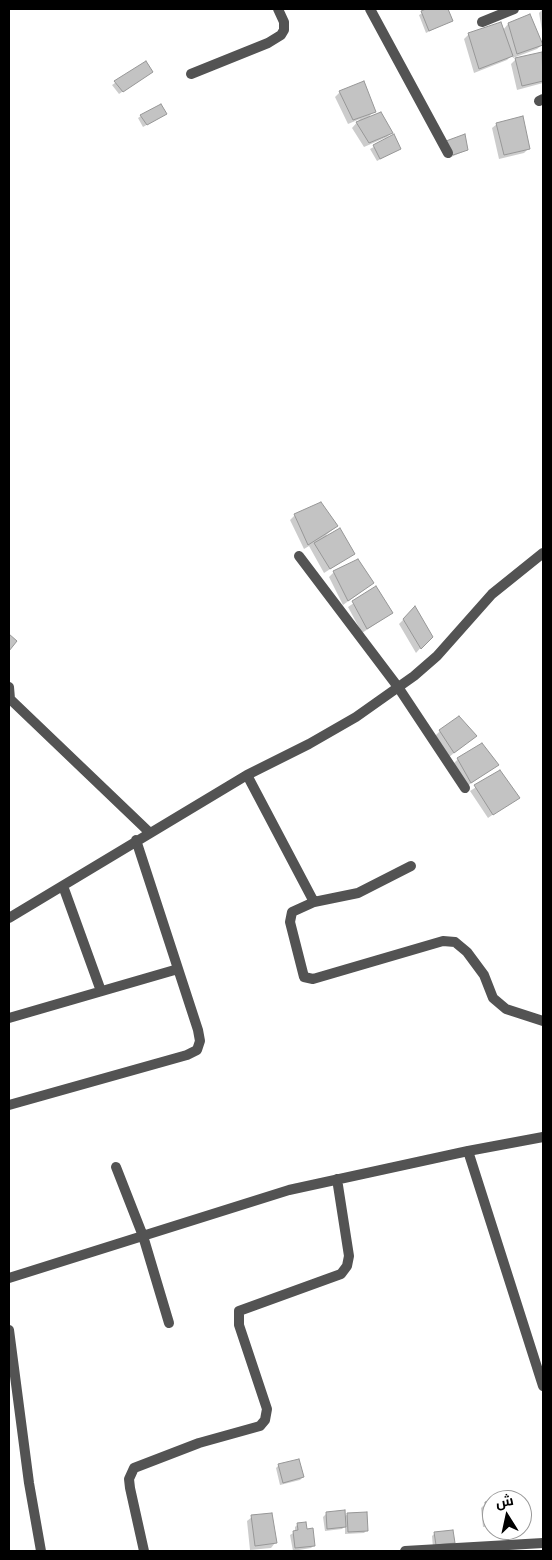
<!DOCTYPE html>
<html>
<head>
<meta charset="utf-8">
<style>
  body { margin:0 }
  #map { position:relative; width:552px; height:1560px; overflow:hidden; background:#fff; font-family:Raleway,Cairo,sans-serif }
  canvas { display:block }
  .frame { position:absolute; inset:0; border:10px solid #000; pointer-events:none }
  .north { position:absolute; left:482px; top:1490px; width:50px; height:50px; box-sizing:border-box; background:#fff; border:1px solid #999; border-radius:50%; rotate:350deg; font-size:14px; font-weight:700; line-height:20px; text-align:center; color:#000 }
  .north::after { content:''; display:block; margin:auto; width:18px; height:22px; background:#000; clip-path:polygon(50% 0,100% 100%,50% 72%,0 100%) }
</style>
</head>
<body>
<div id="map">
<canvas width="552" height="1560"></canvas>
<div class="frame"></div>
<div class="north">ش</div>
</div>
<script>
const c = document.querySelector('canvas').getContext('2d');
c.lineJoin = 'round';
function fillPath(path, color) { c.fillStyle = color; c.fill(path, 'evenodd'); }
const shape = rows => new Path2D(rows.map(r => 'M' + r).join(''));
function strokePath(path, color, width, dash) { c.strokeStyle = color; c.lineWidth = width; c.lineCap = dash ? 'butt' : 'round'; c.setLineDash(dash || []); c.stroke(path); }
fillPath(shape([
  [430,9,447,9,452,20,426,33,419,15],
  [543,9,543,36,539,13],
  [508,24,542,45,537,49,513,58,512,55,507,60,474,73,464,39,469,34,503,30],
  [541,53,543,83,517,90,511,64,516,59],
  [146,62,152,72,119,94,112,85],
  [340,92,374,111,366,120,392,132,387,137,364,147,352,128,360,119,348,124,335,97],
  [166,114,143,127,138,118,141,116],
  [497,124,529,148,524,153,499,159,492,128],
  [394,136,400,149,377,161,370,149],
  [444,145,467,150,449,158],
  [295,515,337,526,326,535,354,554,324,573,309,546,304,549,290,520],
  [334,572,373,583,343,605,329,577],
  [376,588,392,613,362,633,348,607],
  [415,608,431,636,416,653,399,624],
  [440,731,476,736,449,757,435,736],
  [458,759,497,765,466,787,453,764],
  [500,772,518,797,488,818,470,791],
  [279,1465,303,1477,300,1480,280,1485,276,1468],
  [492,1502,492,1526,483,1527,481,1508,486,1503],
  [326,1514,344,1517,348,1514,367,1530,364,1533,345,1534,345,1526,342,1529,325,1531,323,1517],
  [252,1517,275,1543,271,1548,250,1550,247,1521],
  [298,1524,306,1531,314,1545,311,1548,293,1551,290,1535,295,1532,295,1527],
  [435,1533,454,1543,451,1546,433,1548,432,1536]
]), '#0003');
const building = shape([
  [426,9,448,9,453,21,429,31,421,11,426,9],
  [530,14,543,45,517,54,508,23,530,14],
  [501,22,513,56,479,69,468,33,501,22],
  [542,52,543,81,522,86,515,58,542,52],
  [146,61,153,72,123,92,114,81,146,61],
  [364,81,376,112,353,120,339,91,364,81],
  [161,104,167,114,147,125,140,115,161,104],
  [381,112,393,133,369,143,356,122,381,112],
  [523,116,530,149,504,155,496,123,523,116],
  [394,134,401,149,380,159,373,145,394,134],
  [465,134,468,150,453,155,446,141,465,134],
  [321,502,338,526,308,545,294,514,321,502],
  [340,528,355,554,330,569,314,543,340,528],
  [358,559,374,583,348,601,333,571,358,559],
  [376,586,393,613,367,629,352,601,376,586],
  [415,606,433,637,421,649,403,619,415,606],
  [9,634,17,641,9,651,9,634],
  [459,716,477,736,454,753,439,730,459,716],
  [482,743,499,765,471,783,457,758,482,743],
  [500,770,520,798,493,815,474,785,500,770],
  [299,1459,304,1477,283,1483,278,1464,299,1459],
  [492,1501,492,1522,487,1522,485,1502,492,1501],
  [345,1510,346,1527,327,1529,326,1512,345,1510],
  [367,1512,368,1531,348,1532,347,1513,367,1512],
  [272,1513,277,1543,255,1546,251,1515,272,1513],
  [306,1522,307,1529,313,1528,315,1546,295,1548,293,1531,298,1530,297,1523,306,1522],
  [453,1530,455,1543,436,1545,434,1532,453,1530]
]);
fillPath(building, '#c3c3c3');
strokePath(building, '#979797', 1);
strokePath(shape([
  [370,9,448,153],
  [482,22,514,9],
  [191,74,268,43,281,35,284,30,284,22,278,9],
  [539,101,543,99],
  [299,556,398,687,465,788],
  [9,687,10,699,149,832],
  [247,775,314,902,358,893,411,866],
  [63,886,101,991],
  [314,902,292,912,290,922,304,977,313,979,443,941,455,942,467,952,484,975,493,998,506,1009,543,1021],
  [9,918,247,775,309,744,356,717,414,676,437,656,492,594,543,553],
  [9,1018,178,969],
  [9,1105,187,1055,197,1050,200,1041,198,1030,136,840],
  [468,1151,543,1386],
  [116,1167,143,1236,169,1323],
  [9,1278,289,1190,468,1151,543,1137],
  [9,1330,29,1483,41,1551],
  [144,1551,130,1488,129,1479,134,1468,199,1443,260,1426,265,1420,267,1409,239,1325,239,1311,341,1274,347,1266,349,1256,337,1179],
  [405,1551,543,1543]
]), '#535353', 10);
</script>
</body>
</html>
